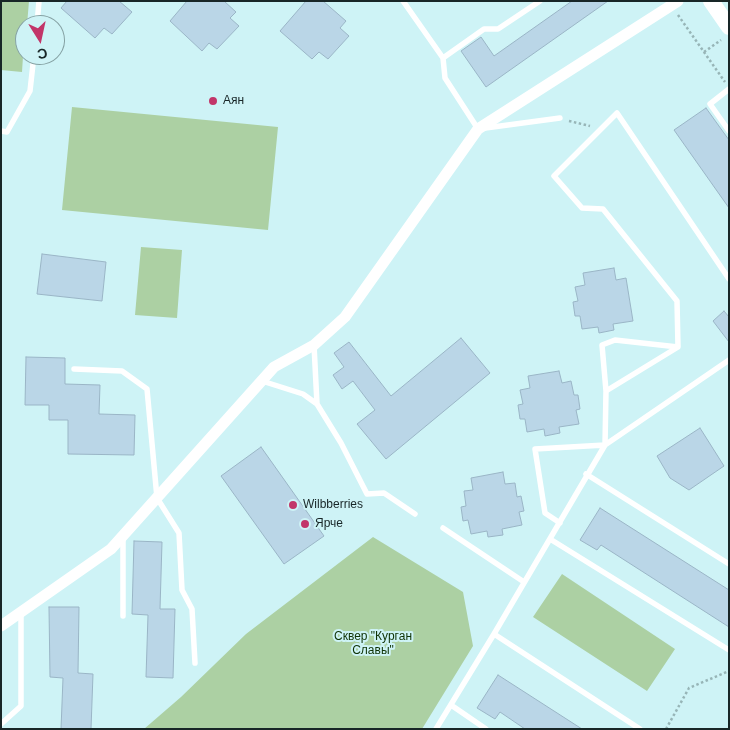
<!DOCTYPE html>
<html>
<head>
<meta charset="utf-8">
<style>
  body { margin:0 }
  #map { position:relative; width:730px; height:730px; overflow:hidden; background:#cef3f6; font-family:Helvetica,sans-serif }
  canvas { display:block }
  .frame { position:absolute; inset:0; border:2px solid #182627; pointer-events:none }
  .north { position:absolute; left:15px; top:15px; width:50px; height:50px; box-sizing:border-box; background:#cef3f6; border:1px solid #85a1a3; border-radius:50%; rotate:170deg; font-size:14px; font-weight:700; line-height:20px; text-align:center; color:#182627 }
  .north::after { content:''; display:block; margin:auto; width:18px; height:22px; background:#c23569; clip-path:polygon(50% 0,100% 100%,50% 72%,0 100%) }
</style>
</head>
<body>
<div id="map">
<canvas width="730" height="730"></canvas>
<div class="frame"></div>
<div class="north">С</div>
</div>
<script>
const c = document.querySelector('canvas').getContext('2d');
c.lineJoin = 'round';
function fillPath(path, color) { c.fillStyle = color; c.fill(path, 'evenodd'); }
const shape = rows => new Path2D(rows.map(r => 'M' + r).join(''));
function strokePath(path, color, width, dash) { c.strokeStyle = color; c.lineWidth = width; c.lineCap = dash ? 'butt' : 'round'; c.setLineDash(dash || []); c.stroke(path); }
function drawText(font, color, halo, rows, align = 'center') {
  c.font = font + ' Helvetica,sans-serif'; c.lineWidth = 4; c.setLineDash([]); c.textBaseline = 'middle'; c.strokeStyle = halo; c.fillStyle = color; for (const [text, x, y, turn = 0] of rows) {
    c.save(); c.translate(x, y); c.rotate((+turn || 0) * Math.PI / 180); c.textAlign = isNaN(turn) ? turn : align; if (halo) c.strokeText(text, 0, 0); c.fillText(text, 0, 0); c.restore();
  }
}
fillPath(shape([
  [1,1,29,1,27,25,25,25,22,72,1,70],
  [72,107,278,127,268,230,62,210],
  [141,247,182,250,177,318,135,315],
  [373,537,463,592,473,646,422,729,144,729,181,697,246,634],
  [562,574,675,649,647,691,533,617]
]), '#acd0a3');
const building = shape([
  [67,1,119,1,132,12,112,34,104,28,95,38,61,8,67,1],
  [187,1,224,1,236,12,230,18,239,26,217,49,209,43,202,51,170,21,187,1],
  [306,1,323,1,346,21,340,28,349,36,328,59,319,52,312,59,280,31,306,1],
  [572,1,608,1,486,87,461,51,481,37,494,56,572,1],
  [706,108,729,140,729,208,674,130,706,108],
  [42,254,106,262,102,301,37,294,42,254],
  [614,268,616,280,626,278,633,321,613,324,614,330,599,333,598,327,582,329,580,316,575,316,573,302,578,301,575,287,585,285,583,273,614,268],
  [724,311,729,317,729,342,713,321,724,311],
  [461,338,490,373,386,459,357,424,375,410,353,381,342,389,333,375,344,367,334,353,349,342,391,396,461,338],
  [26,357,65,358,65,384,100,385,99,414,135,415,134,455,68,454,68,420,49,420,49,405,25,405,26,357],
  [559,371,562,383,571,381,574,395,578,395,580,409,576,410,579,424,559,427,560,433,545,436,544,429,527,432,525,419,520,419,518,405,523,404,520,390,530,388,528,376,559,371],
  [700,428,724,466,689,490,670,478,657,456,700,428],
  [261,447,324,536,284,564,221,476,261,447],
  [503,472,505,484,515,483,517,497,521,496,524,511,519,512,522,525,502,529,503,535,488,537,487,531,471,534,468,520,463,521,461,507,466,506,464,491,473,490,471,478,503,472],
  [600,508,729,590,729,627,601,545,597,550,580,540,600,508],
  [134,541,162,542,160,609,175,609,173,678,146,677,148,615,132,614,134,541],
  [49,607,79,607,78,673,93,674,91,729,61,729,63,678,50,677,49,607],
  [498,675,582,729,525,729,500,712,495,719,477,708,498,675]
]);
fillPath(building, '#bad6e7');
strokePath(building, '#9ab5c6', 1);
strokePath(shape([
  [678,15,725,82],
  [704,52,721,40],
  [569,121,590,126],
  [666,729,689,688,729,671]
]), '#97b5b7', 2.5, [2.5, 2.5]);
strokePath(shape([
  [403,1,443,58,445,78,478,129,560,118],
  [37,25,39,1],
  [443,58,484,29,498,29,540,1],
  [729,89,710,104,729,131],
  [1,131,7,132,30,91,34,55],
  [314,345,317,404,341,443,367,494,384,493,415,514],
  [74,369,122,371,147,389,157,498,179,533,182,590,192,609,195,663],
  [262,381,303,394,317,404],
  [606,391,602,345,615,340,678,347],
  [586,474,729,564],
  [560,523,545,513,535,449,605,445,606,391,678,347,677,301,603,209,582,208,554,176,617,113,729,279],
  [443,528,524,582],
  [123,539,123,616],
  [550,539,729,650],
  [494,634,640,729],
  [451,705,486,729],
  [1,724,21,706,21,612],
  [436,729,494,634,605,445,729,360]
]), '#fff', 5.5);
strokePath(shape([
  [1,626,111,549,274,367,314,345,345,317,478,129,678,1]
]), '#fff', 11);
strokePath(shape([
  [711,1,729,27]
]), '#fff', 16);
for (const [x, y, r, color] of [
  [213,101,5,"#c23569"],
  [293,505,5,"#c23569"],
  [305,524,5,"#c23569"]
]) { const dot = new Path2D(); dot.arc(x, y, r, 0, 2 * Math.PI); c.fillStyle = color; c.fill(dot); strokePath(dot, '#cef3f6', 2); }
drawText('12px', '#182627', '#cef3f6', [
  ["Аян",223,101],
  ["Wilbberries",303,505],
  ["Ярче",315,524]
], 'left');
drawText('12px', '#0f3305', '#cef3f6', [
  ["Сквер \"Курган",373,637],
  ["Славы\"",373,651]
]);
</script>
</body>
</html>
